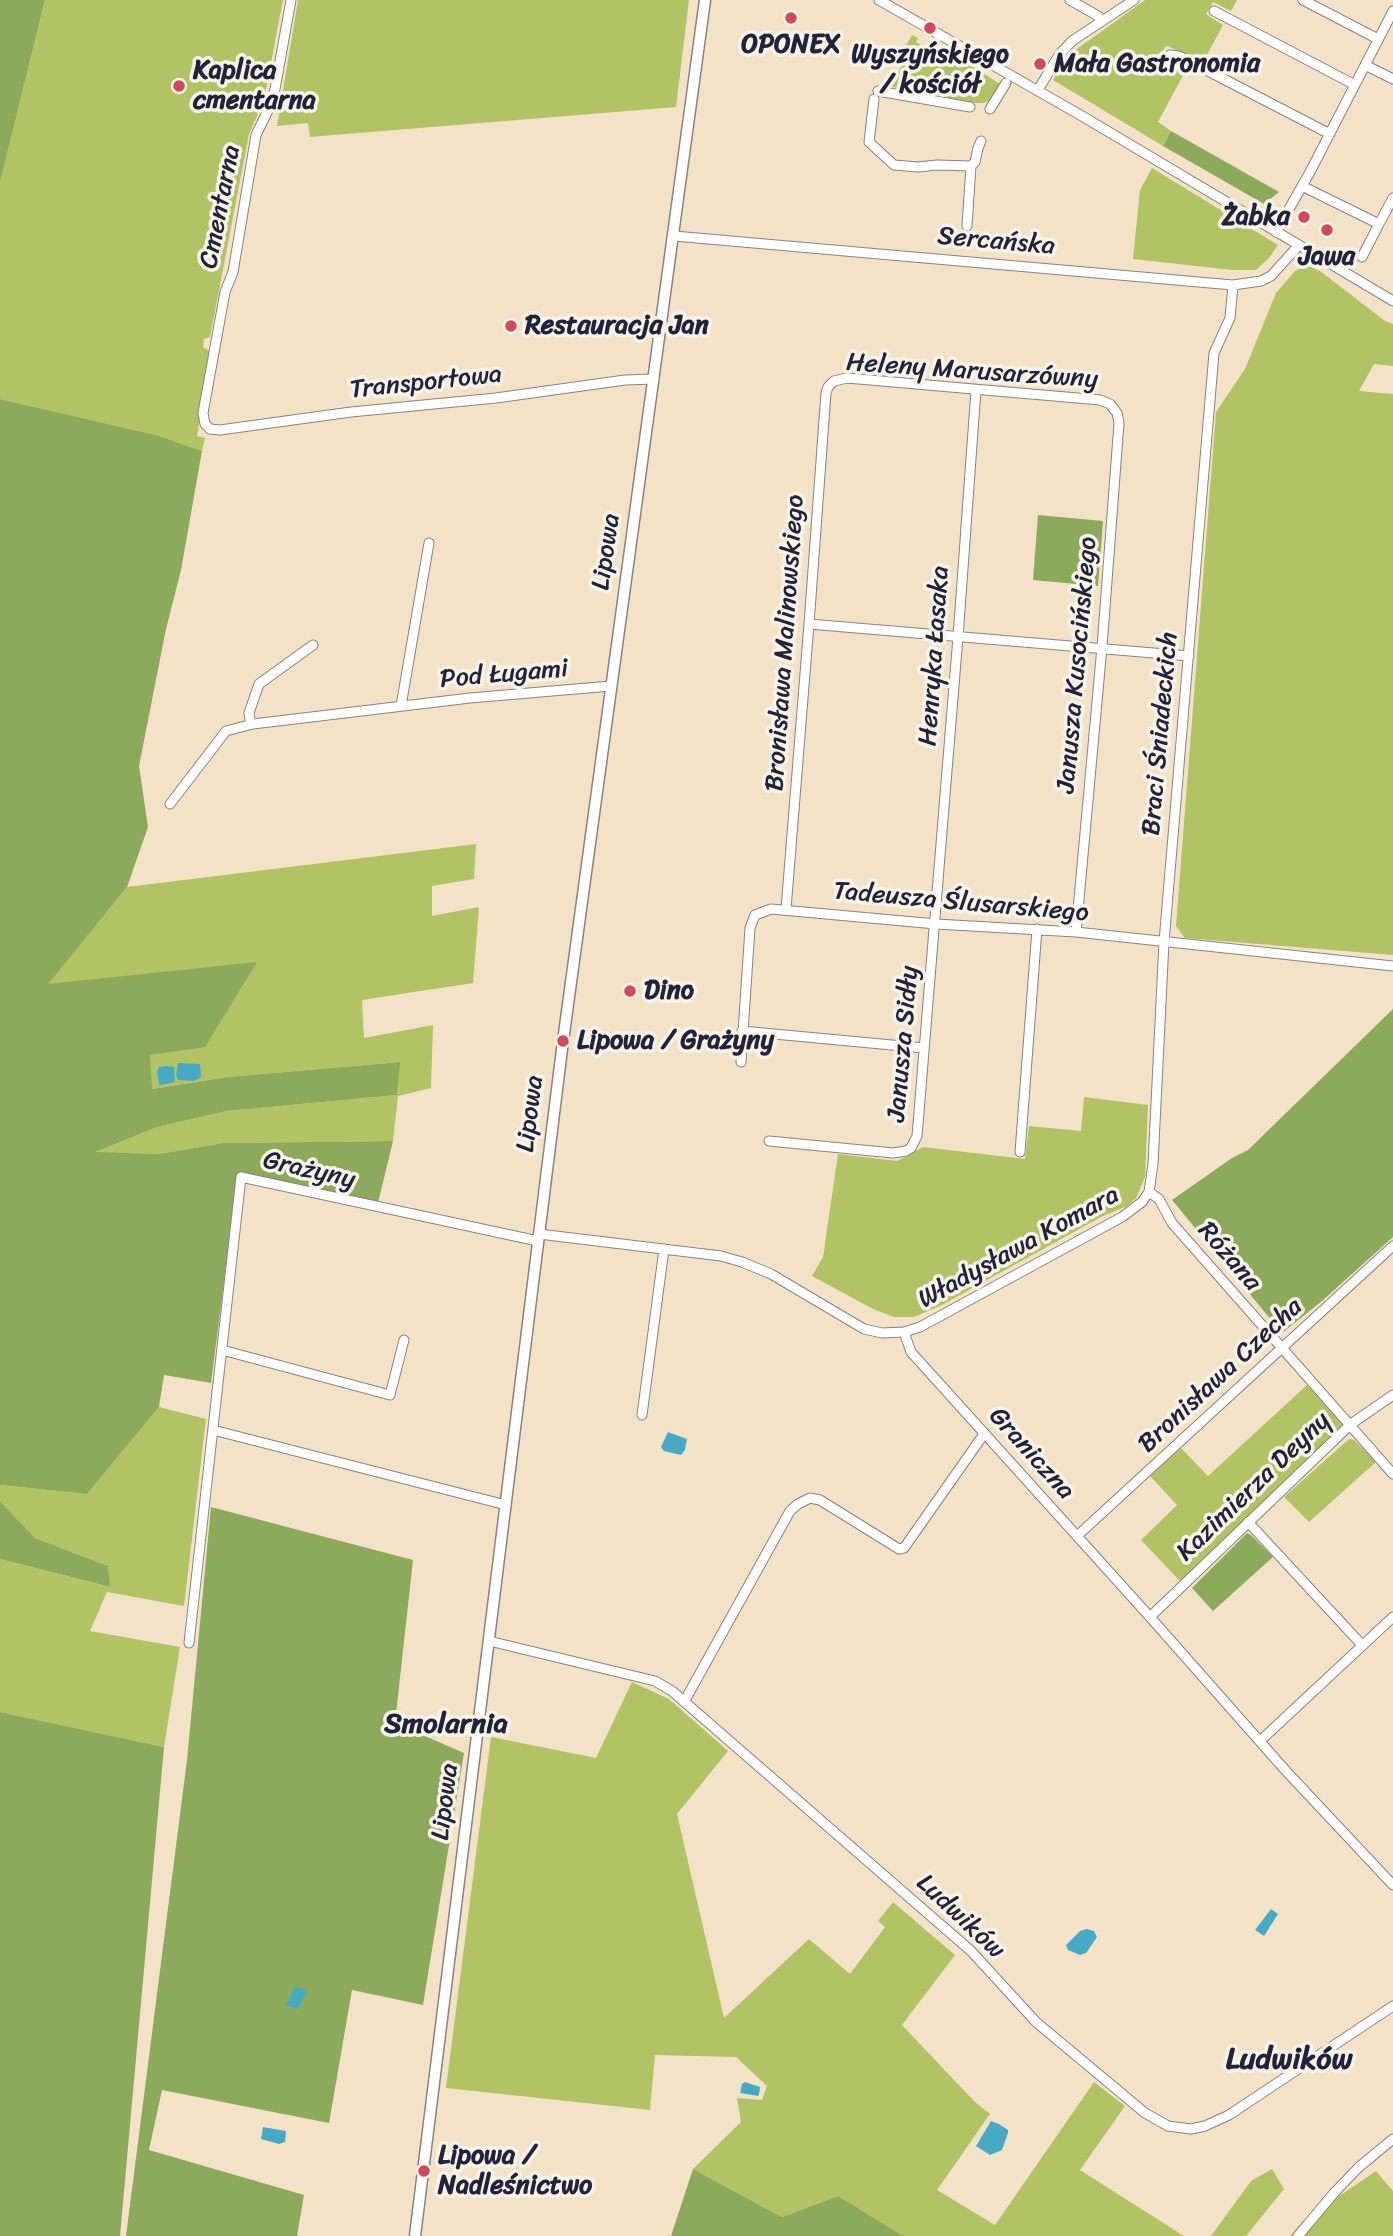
<!DOCTYPE html>
<html>
<head>
<meta charset="utf-8">
<style>
  body { margin:0 }
  canvas { display:block; background:#f4e2c8 }
</style>
</head>
<body>
<canvas width="1393" height="2236"></canvas>
<script>
const c = document.querySelector('canvas').getContext('2d');
c.lineJoin = 'round';
function fillPath(path, color) { c.fillStyle = color; c.fill(path, 'evenodd'); }
const shape = rows => new Path2D(rows.map(r => 'M' + r).join(''));
function strokePath(path, color, width, dash) { c.strokeStyle = color; c.lineWidth = width; c.lineCap = dash ? 'butt' : 'round'; c.setLineDash(dash || []); c.stroke(path); }
function drawText(font, color, halo, rows, align = 'center') {
  c.font = font + ' Sriracha,sans-serif'; c.lineWidth = 7; c.setLineDash([]); c.textBaseline = 'middle'; c.strokeStyle = halo; c.fillStyle = color; for (const [text, x, y, turn = 0] of rows) {
    c.save(); c.translate(x, y); c.rotate((+turn || 0) * Math.PI / 180); c.textAlign = isNaN(turn) ? turn : align; if (halo) c.strokeText(text, 0, 0); c.fillText(text, 0, 0); c.restore();
  }
}
fillPath(shape([
  [45,0,283,0,264,100,249,134,210,337,204,339,203,347,211,352,197,436,205,438,202,451,156,435,0,399,0,183],
  [298,0,689,0,676,107,310,137,308,123,277,126],
  [1145,0,1237,0,1231,11,1213,2,1206,14,1223,25,1202,64,1168,46,1165,47,1160,55,1161,59,1169,65,1176,61,1188,66,1158,122,1171,131,1163,146,1053,80,1070,54],
  [912,35,918,38,916,42,925,47,927,44,956,56,1000,84,990,100,984,103,976,103,893,87,888,78,889,76,895,79,902,64,897,61],
  [1152,168,1278,245,1269,258,1256,270,1232,270,1133,259,1140,190],
  [1307,265,1320,271,1385,321,1393,324,1393,366,1374,364,1359,391,1393,394,1393,955,1185,938,1176,926,1216,412,1245,369,1276,293,1295,271],
  [476,844,474,879,432,886,432,916,479,907,473,983,362,1000,364,1038,433,1025,431,1088,398,1096,393,1141,223,1143,159,1154,94,1153,157,1127,227,1111,397,1095,399,1062,227,1077,151,1089,150,1055,47,984,127,887],
  [1084,1097,1148,1105,1145,1177,1136,1198,1127,1206,1101,1217,942,1305,914,1317,894,1317,873,1309,812,1276,823,1257,838,1154,897,1161,923,1147,1025,1159,1029,1126,1081,1131],
  [1307,1385,1343,1425,1182,1581,1178,1579,1141,1540,1177,1505,1150,1476,1181,1448,1208,1476],
  [159,1407,206,1419,184,1606,107,1592,90,1631,180,1647,164,1747,0,1712,0,1559,109,1587,108,1566,35,1538,0,1501,0,1485,87,1494],
  [1349,1439,1354,1440,1376,1462,1309,1522,1284,1497],
  [632,1682,669,1699,728,1751,677,1814,724,2018,809,1939,850,1974,885,1927,878,1921,893,1902,955,1955,902,2025,975,2102,990,2114,937,2190,995,2225,1094,2082,1125,2106,1080,2170,1184,2236,901,2236,838,2196,782,2217,693,2169,741,2122,737,2098,762,2100,767,2086,736,2057,655,2055,650,2110,446,2088,491,1737,596,1758],
  [1272,2169,1284,2189,1246,2236,1211,2236,1251,2181],
  [1376,2171,1393,2191,1393,2236,1290,2236,1304,2220]
]), '#b2c366');
fillPath(shape([
  [0,0,45,0,0,183],
  [1171,131,1279,192,1264,204,1163,146],
  [0,399,156,435,202,451,181,570,166,629,139,766,148,827,127,887,48,984,257,962,205,1047,150,1055,152,1089,227,1077,400,1062,397,1095,227,1111,157,1127,96,1152,159,1154,223,1143,393,1141,378,1203,238,1172,211,1383,164,1375,159,1407,87,1494,0,1485],
  [1038,515,1103,521,1098,586,1033,580],
  [1393,1009,1393,1237,1322,1301,1282,1333,1172,1200,1232,1158,1248,1150],
  [0,1501,35,1538,108,1566,110,1587,0,1559],
  [211,1507,413,1560,395,1723,464,1753,423,2005,352,1990,329,2123,162,2090,149,2150,304,2195,297,2236,126,2236,187,1760],
  [1247,1533,1251,1535,1273,1557,1213,1611,1192,1588],
  [0,1712,164,1747,120,2236,0,2236],
  [693,2169,782,2217,838,2196,903,2236,671,2236]
]), '#8da95b');
fillPath(shape([
  [178,1063,200,1064,201,1077,194,1081,178,1080,176,1075],
  [167,1066,174,1067,175,1082,161,1085,159,1084,157,1071,159,1067],
  [668,1432,687,1439,685,1450,681,1455,664,1451,661,1447],
  [1271,1909,1278,1914,1264,1936,1255,1930],
  [1087,1929,1094,1931,1097,1937,1086,1953,1080,1955,1068,1950,1066,1945,1080,1931],
  [295,1987,304,1989,307,1992,298,2009,286,2005],
  [745,2082,760,2087,759,2095,758,2096,740,2093,742,2084],
  [991,2121,999,2124,1008,2130,1008,2133,1002,2150,990,2155,976,2146],
  [263,2127,286,2131,285,2142,279,2144,261,2139]
]), '#46aac5');
const minor = shape([
  [291,0,273,100,256,135,233,272,225,292,203,413,205,424,210,429,220,430,351,412,496,398,625,380,654,379],
  [879,0,1082,116,1393,301],
  [1070,0,1098,16,1101,21],
  [1303,0,1378,39],
  [1214,11,1355,85],
  [1170,55,1179,56,1330,134],
  [1365,65,1393,79],
  [1038,90,1059,55,1072,41,1134,0],
  [878,91,970,107],
  [874,99,869,142,894,165,918,167,937,165,971,166],
  [990,109,1006,83],
  [1302,186,1379,224,1393,198],
  [967,226,971,166,975,162,978,148,981,141],
  [1276,232,1310,172,1393,11],
  [674,236,1233,285,1261,281,1271,276,1299,245],
  [1362,257,1379,224],
  [809,624,1189,656],
  [313,645,259,684,249,713,250,720,253,724,470,698,611,686],
  [401,706,429,543],
  [170,804,226,731,253,724],
  [786,909,809,624,826,393,828,387,834,381,847,378,1100,400,1110,404,1117,413,1119,423,1102,647,1076,932],
  [742,1031,924,1048],
  [741,1062,750,928,755,915,771,909,936,924,1076,932,1393,966],
  [769,1141,893,1153,906,1151,911,1148,917,1136,958,637,976,390],
  [1020,1152,1037,929],
  [1149,1192,1159,1199,1172,1223,1393,1474],
  [539,1234,721,1256,742,1262,771,1274,864,1329,882,1333,904,1332,920,1327,1122,1217,1142,1202,1149,1192,1153,1164,1164,942,1214,353,1230,318,1233,285],
  [904,1332,911,1352,1150,1617,1286,1771,1393,1885],
  [222,1350,390,1395,404,1340],
  [642,1415,664,1249],
  [213,1430,506,1505],
  [1248,1522,1362,1645],
  [1077,1536,1393,1246],
  [1150,1617,1351,1424,1393,1395],
  [489,1641,655,1681,672,1691,971,1951,1036,2022,1145,2113,1168,2126,1191,2129,1205,2126,1229,2115,1393,2006],
  [189,1643,241,1177,538,1241],
  [684,1702,790,1511,798,1504,810,1498,820,1500,899,1549,904,1548,984,1434],
  [1260,1741,1393,1617],
  [1298,2236,1334,2193,1359,2167,1393,2139]
]);
const major = shape([
  [415,2236,563,1041,705,0]
]);
strokePath(minor, '#8b8282', 11);
strokePath(major, '#8b8282', 13);
strokePath(minor, '#fff', 9);
strokePath(major, '#fff', 10);
for (const [x, y, r, color] of [
  [791,18,7,"#d1495b"],
  [930,28,7,"#d1495b"],
  [1040,64,7,"#d1495b"],
  [179,86,7,"#d1495b"],
  [1304,217,7,"#d1495b"],
  [1327,230,7,"#d1495b"],
  [511,326,7,"#d1495b"],
  [630,991,7,"#d1495b"],
  [563,1041,7,"#d1495b"],
  [424,2171,7,"#d1495b"]
]) { const dot = new Path2D(); dot.arc(x, y, r, 0, 2 * Math.PI); c.fillStyle = color; c.fill(dot); strokePath(dot, '#f7f3e8', 2.5); }
drawText('bold 26px', '#22223b', '#f7f3e8', [
  ["OPONEX",791,45,"center"],
  ["Wyszyńskiego",930,55,"center"],
  ["/ kościół",930,85,"center"],
  ["Mała Gastronomia",1054,64],
  ["Kaplica",193,71],
  ["cmentarna",193,101],
  ["Żabka",1290,217,"right"],
  ["Jawa",1327,257,"center"],
  ["Restauracja Jan",525,326],
  ["Dino",644,991],
  ["Lipowa / Grażyny",577,1041],
  ["Lipowa /",438,2156],
  ["Nadleśnictwo",438,2186]
], 'left');
drawText('26px', '#22223b', '#f7f3e8', [
  ["Cmentarna",221,207,-79],
  ["Sercańska",996,242,5],
  ["Heleny Marusarzówny",972,372,4],
  ["Transportowa",426,383,-6],
  ["Lipowa",607,552,-82],
  ["Bronisława Malinowskiego",786,643,-86],
  ["Henryka Łasaka",935,656,-86],
  ["Janusza Kusocińskiego",1078,665,-85],
  ["Pod Ługami",504,675,-5],
  ["Braci Śniadeckich",1161,734,-85],
  ["Tadeusza Ślusarskiego",961,903,5],
  ["Janusza Sidły",904,1044,-85],
  ["Lipowa",531,1114,-83],
  ["Grażyny",309,1171,13],
  ["Władysława Komara",1019,1248,-29],
  ["Różana",1229,1257,49],
  ["Bronisława Czecha",1221,1376,-43],
  ["Graniczna",1031,1454,48],
  ["Kazimierza Deyny",1254,1487,-44],
  ["Lipowa",446,1802,-83],
  ["Ludwików",960,1917,43]
]);
drawText('bold 28px', '#22223b', '#f7f3e8', [
  ["Smolarnia",446,1725]
]);
drawText('bold 30px', '#22223b', '#f7f3e8', [
  ["Ludwików",1289,2060]
]);
</script>
</body>
</html>
